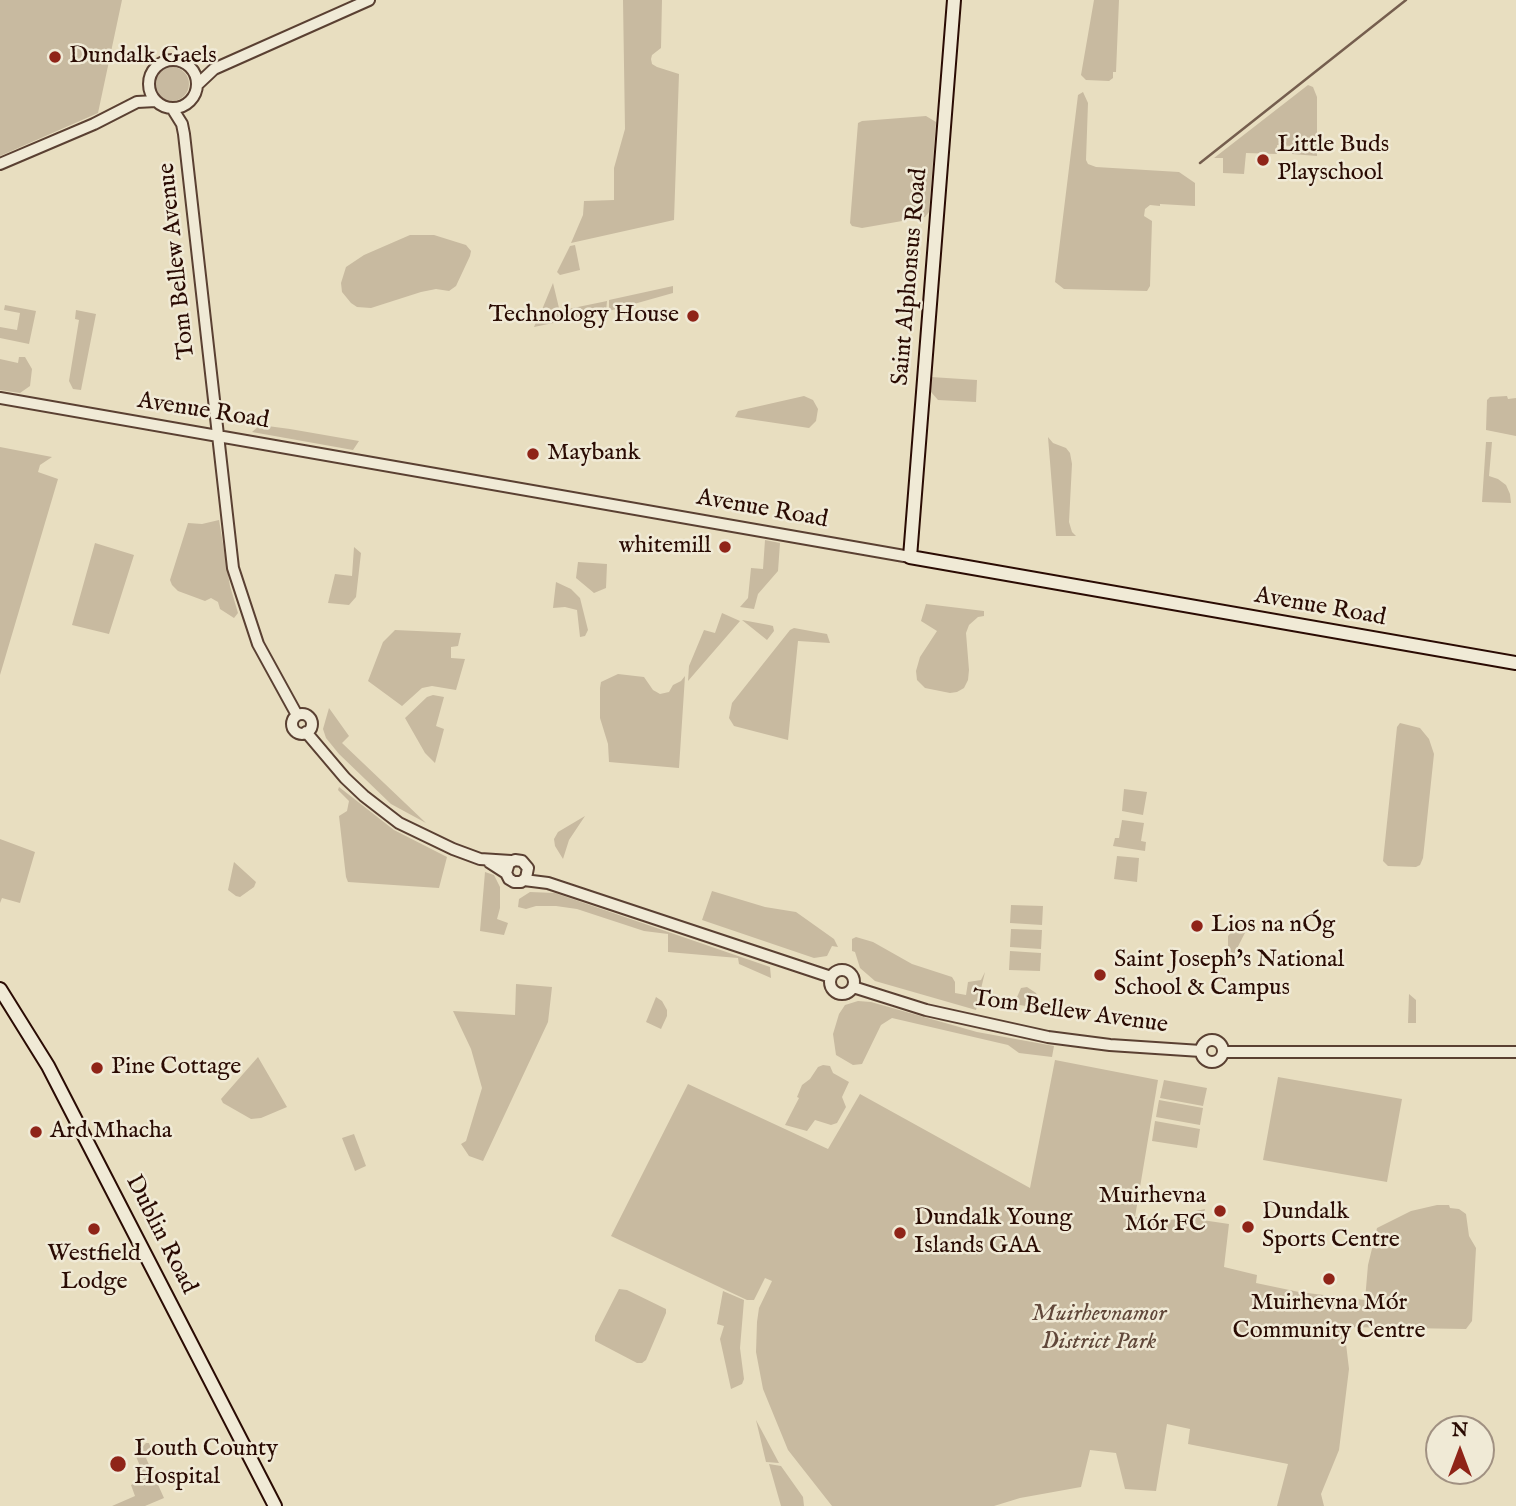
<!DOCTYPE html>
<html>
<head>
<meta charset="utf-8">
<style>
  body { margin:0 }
  #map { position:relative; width:1516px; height:1506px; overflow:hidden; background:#e8dec0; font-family:"IM FELL English",serif }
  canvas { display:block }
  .north { position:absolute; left:1425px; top:1415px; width:70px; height:70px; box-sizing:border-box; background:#f0ead6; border:2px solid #a19182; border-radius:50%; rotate:0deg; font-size:19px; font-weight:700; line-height:28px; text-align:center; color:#2a0b03 }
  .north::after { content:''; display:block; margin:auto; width:24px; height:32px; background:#8f2418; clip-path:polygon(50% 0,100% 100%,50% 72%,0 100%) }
</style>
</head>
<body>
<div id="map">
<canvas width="1516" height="1506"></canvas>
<div class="north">N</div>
</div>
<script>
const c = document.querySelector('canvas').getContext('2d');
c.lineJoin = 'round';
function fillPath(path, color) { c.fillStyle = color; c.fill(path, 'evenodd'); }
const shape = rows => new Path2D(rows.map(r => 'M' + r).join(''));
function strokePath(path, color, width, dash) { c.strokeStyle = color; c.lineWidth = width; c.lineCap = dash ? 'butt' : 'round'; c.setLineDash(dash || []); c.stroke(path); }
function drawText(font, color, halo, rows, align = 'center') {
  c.font = font + ' "IM FELL English",serif'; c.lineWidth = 5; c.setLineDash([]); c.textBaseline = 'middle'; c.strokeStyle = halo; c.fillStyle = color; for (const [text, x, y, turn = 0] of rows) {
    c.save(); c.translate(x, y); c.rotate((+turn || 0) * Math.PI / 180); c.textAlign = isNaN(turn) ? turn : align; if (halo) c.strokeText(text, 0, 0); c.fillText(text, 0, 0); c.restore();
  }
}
fillPath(shape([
  [0,0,122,0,98,113,0,156],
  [623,0,662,0,661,48,652,55,651,59,652,64,657,67,679,74,674,220,571,243,583,215,584,201,614,200,614,168,625,129],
  [1094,0,1119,0,1116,72,1113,72,1113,78,1109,81,1086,80,1081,75],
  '155 84a17 17 0 1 1 34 0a17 17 0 1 1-34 0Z',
  [1308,85,1313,87,1317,97,1317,156,1292,154,1292,146,1277,145,1277,154,1246,153,1244,174,1223,173,1223,158,1214,158],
  [1083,92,1088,103,1086,160,1088,164,1096,167,1179,172,1195,183,1195,206,1160,204,1160,206,1150,205,1145,209,1144,216,1152,221,1150,286,1147,291,1064,289,1055,282,1078,95],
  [926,116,936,122,929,212,925,217,862,228,852,226,850,223,858,123,862,121],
  [410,235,434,235,466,245,471,251,470,256,456,286,449,291,436,289,421,292,371,308,357,307,351,303,342,292,341,283,346,267,364,255],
  [575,245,580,270,560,275,557,272,570,246],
  [553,283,559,308,541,312],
  [673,286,673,293,609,311,609,300],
  [607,301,606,312,534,327,539,315],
  [5,305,36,311,29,344,0,338,0,327,17,330,20,313,4,310],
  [76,310,96,314,81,390,73,389,69,381,79,320,75,319],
  [19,357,25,357,32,369,30,386,20,393,0,390,0,359,18,363],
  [931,377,977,380,976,402,938,400,931,392],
  [804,396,813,400,818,409,816,421,809,428,735,417,738,411],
  [1507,396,1508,399,1516,398,1516,436,1486,430,1487,400,1490,397],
  [260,425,290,429,359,441,353,450,252,432],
  [1048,437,1053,443,1066,448,1070,453,1072,464,1069,522,1072,532,1076,536,1056,536],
  [1486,442,1492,442,1489,476,1498,479,1506,485,1510,494,1511,503,1482,502],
  [0,447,52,457,40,465,38,472,58,479,0,675],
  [219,520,230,586,238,613,234,618,220,609,218,602,211,598,205,601,178,591,172,585,170,580,188,523,202,524],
  [765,540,780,543,778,571,758,594,754,609,740,607,748,598,751,568,763,569],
  [95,543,134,555,109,634,72,625],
  [354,547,361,553,356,597,349,605,328,603,335,574,352,576],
  [578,562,607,564,606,588,594,593,576,578],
  [556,582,571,589,580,598,588,630,585,636,580,637,577,610,565,607,553,608],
  [926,604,984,611,984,616,978,617,969,625,966,633,969,670,968,680,964,688,957,692,950,693,925,688,917,680,916,671,920,657,937,631,921,621],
  [722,613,740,621,688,681,689,666,704,630,715,633],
  [742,620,769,625,773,626,774,631,767,640],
  [794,628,827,634,830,643,798,641,788,740,734,726,729,718,732,703,790,630],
  [395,630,461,633,458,646,451,647,451,658,465,659,456,690,432,686,422,688,402,706,368,681,383,642],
  [618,674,644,677,653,690,660,694,669,692,673,685,681,681,685,676,679,768,609,762,608,744,600,718,600,688,601,682],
  [433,695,444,697,436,726,444,729,435,763,425,753,405,718,427,697],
  [329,708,349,736,342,743,426,823,391,804,339,754,326,738,323,729],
  [1400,723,1420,728,1429,739,1434,754,1423,858,1420,865,1416,867,1388,866,1383,861,1397,727],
  [339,787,394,830,447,857,439,888,348,882,346,877,339,816,347,811,349,801,338,790],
  [1124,789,1147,792,1143,815,1122,811],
  [585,816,569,840,563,859,555,846,554,839,558,832],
  [1122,820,1144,823,1141,841,1146,842,1145,851,1113,846,1115,838,1119,838],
  [0,839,35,852,20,903,2,898,0,903],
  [1117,856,1139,858,1137,882,1114,879],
  [234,862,256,882,254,887,240,897,236,896,228,890],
  [485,872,494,875,500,887,500,908,497,919,508,923,504,935,480,931],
  [712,891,765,907,796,912,834,939,838,947,832,946,827,956,814,958,702,920],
  [530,892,555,893,770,967,771,978,739,964,738,958,668,952,668,934,644,931,577,909,556,906,536,906,526,909,518,907,519,899],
  [1011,905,1043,906,1042,925,1010,923],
  [1242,920,1249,922,1249,925,1228,966,1228,936],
  [1011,929,1042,930,1041,949,1010,947],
  [856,937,873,942,912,964,952,977,955,982,955,993,966,995,968,982,981,980,985,972,976,1010,875,981,860,968,855,952,852,951,852,939],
  [1010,951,1041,953,1040,971,1009,970],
  [516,984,552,987,548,1022,483,1161,469,1156,461,1144,466,1141,482,1088,471,1049,453,1011,515,1015],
  [1027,987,1036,993,1043,1009,1014,1004,1021,988],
  [1409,994,1416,1000,1416,1023,1408,1023],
  [656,997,662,1001,667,1010,667,1016,661,1029,646,1022],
  [858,1001,871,1002,977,1032,1054,1046,1052,1057,1019,1053,1008,1045,892,1018,881,1025,862,1064,853,1065,836,1055,833,1034,839,1014,845,1005],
  [258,1057,287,1107,261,1118,251,1119,223,1103,221,1099],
  [1055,1060,1158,1080,1135,1217,1170,1220,1190,1217,1196,1211,1205,1209,1202,1220,1229,1224,1224,1267,1257,1275,1256,1283,1299,1292,1365,1300,1368,1265,1377,1228,1411,1211,1437,1205,1449,1205,1450,1208,1459,1209,1466,1214,1469,1236,1476,1248,1472,1321,1466,1329,1344,1327,1349,1369,1339,1450,1321,1494,1324,1506,1277,1506,1288,1464,1188,1444,1190,1429,1167,1424,1156,1491,1125,1489,1116,1453,1090,1450,1081,1487,1020,1498,994,1506,832,1506,788,1450,763,1389,756,1352,757,1322,759,1308,772,1281,765,1278,754,1300,747,1300,611,1236,688,1084,828,1149,860,1094,1030,1188],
  [823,1065,830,1066,833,1073,849,1082,842,1097,846,1107,837,1123,831,1125,815,1120,807,1131,785,1125,799,1098,797,1097,802,1085,810,1079,818,1067],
  [1278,1077,1402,1099,1387,1182,1263,1160],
  [1164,1080,1207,1088,1203,1106,1160,1098],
  [1159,1100,1203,1108,1200,1125,1156,1117],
  [1155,1121,1200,1129,1197,1148,1152,1141],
  [354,1134,366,1166,355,1171,342,1138],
  [619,1289,627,1290,666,1309,666,1313,646,1360,642,1363,637,1363,595,1341,595,1336],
  [723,1291,744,1300,740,1348,744,1379,742,1384,731,1389,720,1339,724,1326,717,1324],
  [756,1420,779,1463,766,1462],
  [146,1443,149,1443,153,1454,146,1458,164,1498,145,1506,112,1506,135,1496,131,1485,145,1478,135,1454],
  [769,1464,781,1466,803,1497,804,1506,781,1506]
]), '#c8baa0');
strokePath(shape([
  [1200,163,1406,0]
]), '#755e4e', 2.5);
const tertiary = shape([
  '149 84a24 24 0 1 1 48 0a24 24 0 1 1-48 0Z',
  [197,85,214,69,369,0],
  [172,108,182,124,184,134,233,568,258,644,297,715],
  [0,164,94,124,137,102,156,101],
  [0,398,910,557],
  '292 724a10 10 0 1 1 20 0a10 10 0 1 1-20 0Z',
  [306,732,345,778,364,796,399,823,453,849,480,859,511,861],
  [489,862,506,873,509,879,514,882,521,882,526,878,528,868,522,861,515,860,509,863,506,873],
  [524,880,548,883,831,977],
  '830 982a12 12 0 1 1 24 0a12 12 0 1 1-24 0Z',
  [853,987,926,1010,1048,1037,1110,1045,1201,1051],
  '1201 1051a11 11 0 1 1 22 0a11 11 0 1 1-22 0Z',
  [1223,1052,1516,1052]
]);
const secondary = shape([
  [954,0,910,557,1516,663],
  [0,989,48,1066,275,1506]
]);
strokePath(tertiary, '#5a4032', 14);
strokePath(secondary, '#2a0b03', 16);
strokePath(tertiary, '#f0ead6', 10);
strokePath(secondary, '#f0ead6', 12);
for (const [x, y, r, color] of [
  [55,57,7,"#8f2418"],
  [1263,160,7,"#8f2418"],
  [693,316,7,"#8f2418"],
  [533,454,7,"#8f2418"],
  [725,547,7,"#8f2418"],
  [1197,926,7,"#8f2418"],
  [1100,975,7,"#8f2418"],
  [97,1068,7,"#8f2418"],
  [36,1132,7,"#8f2418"],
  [1220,1211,7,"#8f2418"],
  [1248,1227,7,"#8f2418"],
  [94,1229,7,"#8f2418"],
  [900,1233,7,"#8f2418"],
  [1329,1279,7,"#8f2418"],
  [118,1464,9,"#8f2418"]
]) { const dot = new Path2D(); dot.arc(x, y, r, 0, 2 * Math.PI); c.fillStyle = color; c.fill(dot); strokePath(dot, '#f0ead6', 2.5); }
drawText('24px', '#2a0b03', '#f0ead6', [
  ["Dundalk Gaels",69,57],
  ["Little Buds",1277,146],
  ["Playschool",1277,174],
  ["Technology House",679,316,"right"],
  ["Maybank",547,454],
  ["whitemill",711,547,"right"],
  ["Lios na nÓg",1211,926],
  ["Saint Joseph's National",1114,961],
  ["School & Campus",1114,989],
  ["Pine Cottage",111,1068],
  ["Ard Mhacha",50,1132],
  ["Muirhevna",1206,1197,"right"],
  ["Mór FC",1206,1225,"right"],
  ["Dundalk",1262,1213],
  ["Sports Centre",1262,1241],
  ["Dundalk Young",914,1219],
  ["Islands GAA",914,1247],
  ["Westfield",94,1255,"center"],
  ["Lodge",94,1283,"center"],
  ["Muirhevna Mór",1329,1304,"center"],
  ["Community Centre",1329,1332,"center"],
  ["Louth County",134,1450],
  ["Hospital",134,1478]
], 'left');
drawText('24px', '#2a0b03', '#f0ead6', [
  ["Tom Bellew Avenue",178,261,-96],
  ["Saint Alphonsus Road",911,277,-85],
  ["Avenue Road",203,412,9],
  ["Avenue Road",762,510,10],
  ["Avenue Road",1320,608,10],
  ["Tom Bellew Avenue",1070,1013,8],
  ["Dublin Road",160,1235,63]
]);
drawText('italic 24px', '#61483a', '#f0ead6', [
  ["Muirhevnamor",1099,1315],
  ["District Park",1099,1343]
]);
</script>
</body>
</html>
